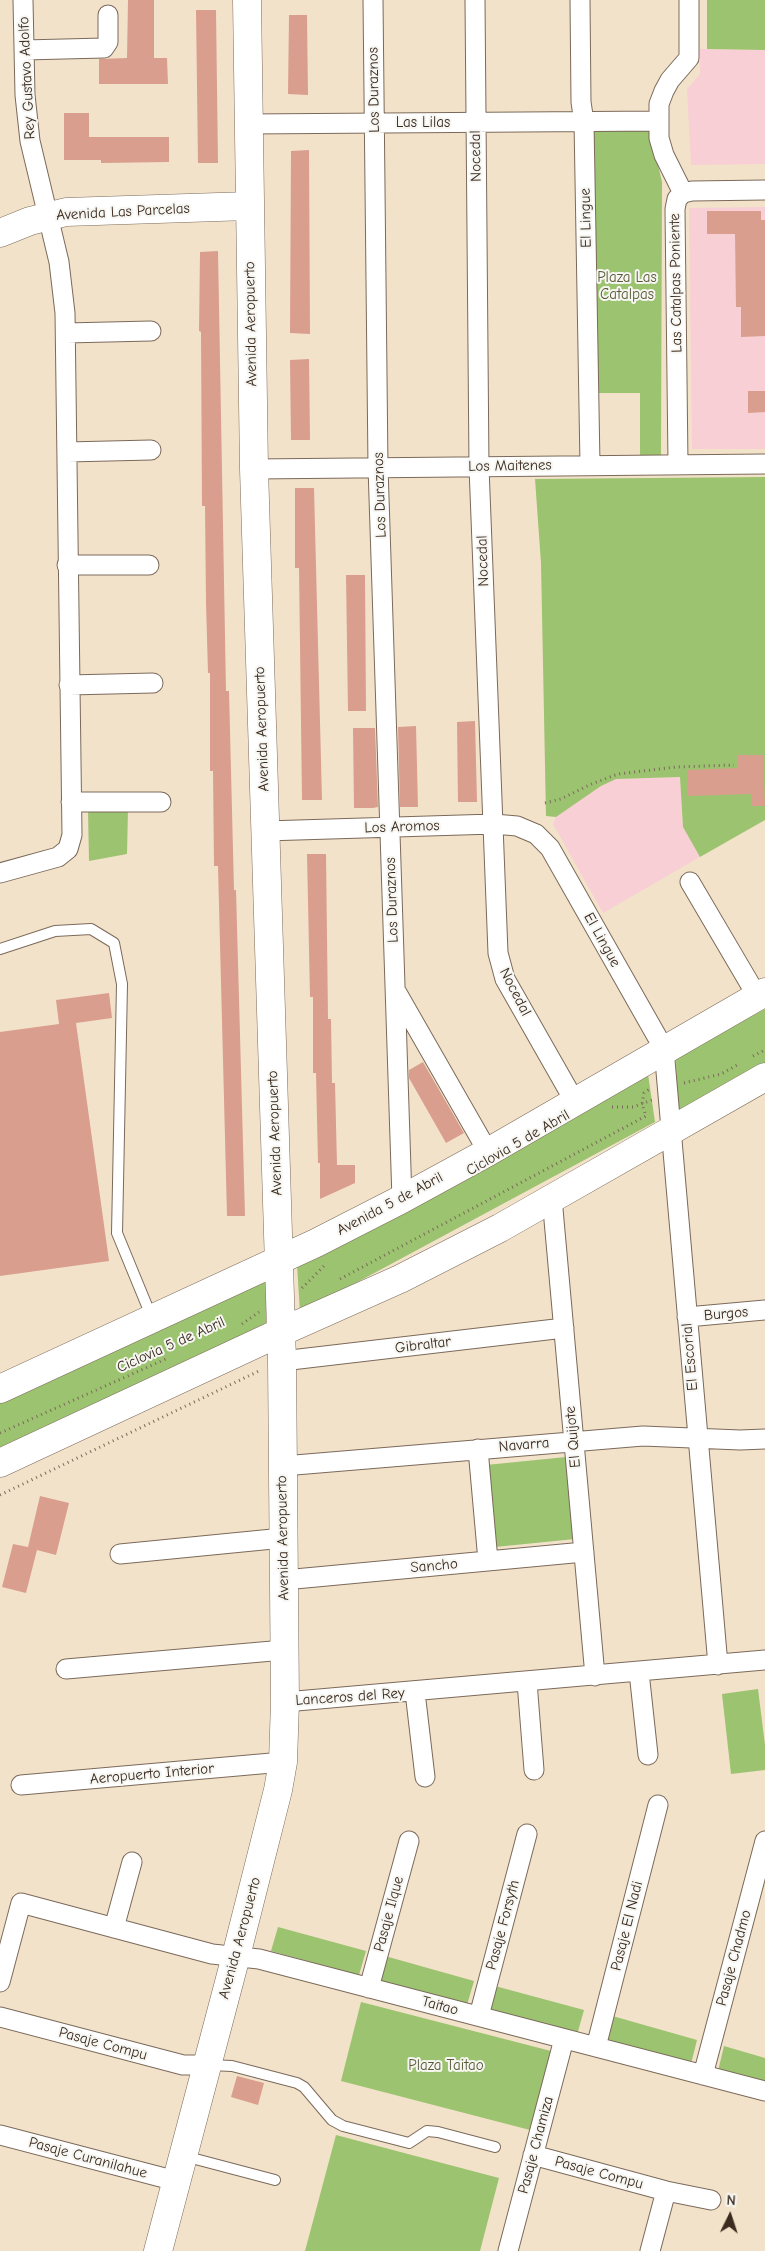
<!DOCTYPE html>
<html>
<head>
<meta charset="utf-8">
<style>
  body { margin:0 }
  #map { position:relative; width:765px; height:2251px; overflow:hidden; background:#f3e2ca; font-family:"Comic Neue",sans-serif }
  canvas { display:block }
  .north { position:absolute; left:705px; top:2191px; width:50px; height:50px; -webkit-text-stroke:4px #f6f6f2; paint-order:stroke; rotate:4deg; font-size:14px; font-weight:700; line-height:20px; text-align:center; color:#3b2a1e }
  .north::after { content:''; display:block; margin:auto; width:18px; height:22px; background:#3b2a1e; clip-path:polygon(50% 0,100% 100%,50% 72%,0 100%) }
</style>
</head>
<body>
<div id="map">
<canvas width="765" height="2251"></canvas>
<div class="north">N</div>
</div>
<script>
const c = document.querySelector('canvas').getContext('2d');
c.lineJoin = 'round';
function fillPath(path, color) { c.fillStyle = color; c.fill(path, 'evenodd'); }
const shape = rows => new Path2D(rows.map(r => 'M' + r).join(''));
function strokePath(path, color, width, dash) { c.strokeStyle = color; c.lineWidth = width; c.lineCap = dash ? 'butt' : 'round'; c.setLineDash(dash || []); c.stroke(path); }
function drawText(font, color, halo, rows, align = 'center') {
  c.font = font + ' "Comic Neue",sans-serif'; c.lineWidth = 4; c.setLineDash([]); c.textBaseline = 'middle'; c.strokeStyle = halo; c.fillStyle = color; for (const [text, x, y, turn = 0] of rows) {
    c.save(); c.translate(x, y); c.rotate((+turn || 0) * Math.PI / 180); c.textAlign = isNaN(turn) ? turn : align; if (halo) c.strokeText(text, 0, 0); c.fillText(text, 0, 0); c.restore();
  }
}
fillPath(shape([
  [700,49,765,50,765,164,691,165,687,89,700,74],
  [765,207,765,449,692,449,689,208],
  [680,777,683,827,700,857,603,913,553,824,556,817,601,786,615,779]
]), '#f7cfd5');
fillPath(shape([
  [707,0,765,0,765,50,707,49],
  [593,131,650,131,662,182,661,455,640,455,640,393,592,393],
  [765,477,765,820,700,857,683,827,680,777,616,779,601,786,556,817,546,816,541,563,535,479],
  [128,809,127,854,89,861,88,810],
  [765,1009,765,1064,677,1112,676,1057],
  [648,1074,655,1122,300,1313,297,1265],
  [268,1274,266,1323,0,1453,0,1400],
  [566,1457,575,1539,495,1547,486,1465],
  [758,1689,765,1745,765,1770,731,1774,722,1694],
  [278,1927,366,1951,359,1975,271,1951],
  [385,1956,474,1981,467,2005,379,1981],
  [495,1986,584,2010,577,2035,488,2010],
  [361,2002,551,2051,530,2130,341,2081],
  [609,2015,697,2040,691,2064,602,2040],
  [724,2046,765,2058,765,2084,718,2071],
  [336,2135,499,2178,480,2251,305,2251]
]), '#9cc36f');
fillPath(shape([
  [128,0,154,0,154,58,167,58,168,84,99,84,99,59,127,58],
  [196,10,216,10,218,163,198,163],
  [289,15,307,15,308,95,288,94],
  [64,113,89,113,89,137,169,137,169,162,101,163,101,160,64,160],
  [309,150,310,334,290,333,291,151],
  [707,211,761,211,761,220,765,220,765,336,741,337,741,307,736,307,735,234,707,234],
  [218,251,226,691,229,691,234,890,236,890,245,1216,227,1216,218,866,214,866,213,771,210,771,210,673,208,673,206,603,205,506,202,506,201,332,199,331,200,252],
  [309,359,310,440,291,440,290,360],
  [748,391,765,391,765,412,748,413],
  [295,488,314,488,322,800,302,800,299,568,295,568],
  [346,575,365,575,366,711,348,711],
  [475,721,477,802,458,802,457,722],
  [416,726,418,807,400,807,398,727],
  [353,728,375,728,378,807,373,808,354,808],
  [737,755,763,755,765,806,752,806,752,794,688,796,688,770,737,768],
  [307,854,326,854,328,1019,331,1019,332,1083,335,1083,337,1165,355,1165,355,1183,320,1199,320,1163,318,1163,316,1073,313,1073,313,997,310,997],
  [109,993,112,1018,76,1023,109,1261,0,1276,0,1032,59,1024,56,1000],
  [423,1062,464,1133,446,1143,409,1078,409,1070],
  [40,1496,69,1503,56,1555,37,1550,26,1593,2,1587,13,1544,28,1547],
  [237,2076,264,2083,258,2105,231,2097]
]), '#d99e8e');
const lane = shape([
  [0,949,55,931,91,929,114,943,122,984,117,1233,152,1318],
  [210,2065,232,2066,297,2083,304,2087,332,2120,343,2126,409,2143,427,2131,438,2132,495,2147],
  [184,2156,275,2180]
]);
const street = shape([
  [373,0,378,467,402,1199],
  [475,0,479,467,498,953,505,979,575,1102],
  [580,0,581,102,584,122,590,465],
  [24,50,104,48,108,42,108,15],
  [248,124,659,121],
  [683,193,664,155,659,138,659,104,664,91,670,80,689,58,689,0],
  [66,333,151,331],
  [67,452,151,450],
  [678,464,675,209,677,199,683,193,692,191,765,190],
  [254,469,765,464],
  [67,565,149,565],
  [69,685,153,683],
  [71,802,161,802],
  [265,831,494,824,517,826,536,834,550,848,664,1049,718,1665],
  [0,873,58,857,68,849,72,835,65,313,59,262,30,141,25,95,23,0],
  [690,882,757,996],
  [397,993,488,1152],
  [552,1198,595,1676],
  [687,1317,765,1310],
  [282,1361,564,1328],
  [478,1449,488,1561],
  [283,1466,643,1436,740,1440,765,1439],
  [120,1554,283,1538],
  [284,1580,584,1552],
  [66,1669,284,1650],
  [639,1672,648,1755],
  [527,1682,534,1770],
  [415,1692,425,1777],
  [285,1702,765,1660],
  [21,1785,283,1762],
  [114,1928,132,1862],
  [0,1982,21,1903,212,1954,259,1959,765,2091],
  [369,1988,409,1841],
  [479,2016,527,1834],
  [0,2017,183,2065,207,2065],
  [596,2047,658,1805],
  [703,2075,765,1841],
  [0,2135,176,2181],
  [533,2155,666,2191,711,2200],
  [508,2251,564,2039],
  [650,2251,666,2191]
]);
const secondary = shape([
  [0,233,30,221,66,212,249,206],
  [0,1389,316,1243,402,1199,488,1152,765,992],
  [0,1463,281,1332,400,1279,500,1228,765,1077],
  [158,2251,236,1956,278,1790,283,1762,285,1702,282,1361,254,469,247,0]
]);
strokePath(lane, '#7b6a5a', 12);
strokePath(street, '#7b6a5a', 21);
strokePath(secondary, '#7b6a5a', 29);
strokePath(shape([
  [545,803,561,799,589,785,618,774,676,767,734,765],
  [753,1056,765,1050],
  [684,1083,721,1074,739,1064],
  [612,1107,633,1107,652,1100],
  [340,1279,646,1116,642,1104,644,1093,651,1088],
  [302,1288,326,1264],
  [242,1324,259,1312],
  [0,1433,168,1358],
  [0,1495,261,1370]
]), '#7b6a5a', 3, [1, 4]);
strokePath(lane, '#fff', 10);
strokePath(street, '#fff', 19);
strokePath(secondary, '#fff', 28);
drawText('15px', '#3b2a1e', '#f6f6f2', [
  ["Rey Gustavo Adolfo",27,78,-93],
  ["Los Duraznos",374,90,-91],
  ["Las Lilas",423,123],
  ["Nocedal",476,156,-91],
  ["Avenida Las Parcelas",123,212,-3],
  ["El Lingue",586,218,-91],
  ["Las Catalpas Poniente",676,283,-91],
  ["Avenida Aeropuerto",251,324,-91],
  ["Los Maitenes",510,466,-1],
  ["Los Duraznos",380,495,-92],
  ["Nocedal",483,561,-92],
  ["Avenida Aeropuerto",262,729,-92],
  ["Los Aromos",402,827,-2],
  ["Los Duraznos",392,900,-92],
  ["El Lingue",602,940,61],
  ["Nocedal",515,992,63],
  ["Avenida Aeropuerto",275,1133,-92],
  ["Ciclovia 5 de Abril",518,1143,-30],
  ["Avenida 5 de Abril",390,1204,-28],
  ["Burgos",726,1314,-5],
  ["Ciclovia 5 de Abril",171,1345,-24],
  ["Gibraltar",423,1345,-7],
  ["El Escorial",690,1357,-95],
  ["El Quijote",573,1437,-95],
  ["Navarra",524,1445,-5],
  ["Avenida Aeropuerto",283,1538,-91],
  ["Sancho",434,1566,-5],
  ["Lanceros del Rey",350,1697,-4],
  ["Aeropuerto Interior",152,1774,-5],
  ["Pasaje Ilque",389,1914,-75],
  ["Pasaje Forsyth",503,1925,-75],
  ["Pasaje El Nadi",627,1926,-76],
  ["Avenida Aeropuerto",240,1938,-75],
  ["Pasaje Chadmo",734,1958,-75],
  ["Taitao",440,2006,15],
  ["Pasaje Compu",103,2044,15],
  ["Pasaje Chamiza",536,2145,-75],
  ["Pasaje Curanilahue",88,2158,15],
  ["Pasaje Compu",599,2173,15]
]);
drawText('15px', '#585836', '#f6f6f2', [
  ["Plaza Las",627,278],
  ["Catalpas",627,295],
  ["Plaza Taitao",446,2066]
]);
</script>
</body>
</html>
